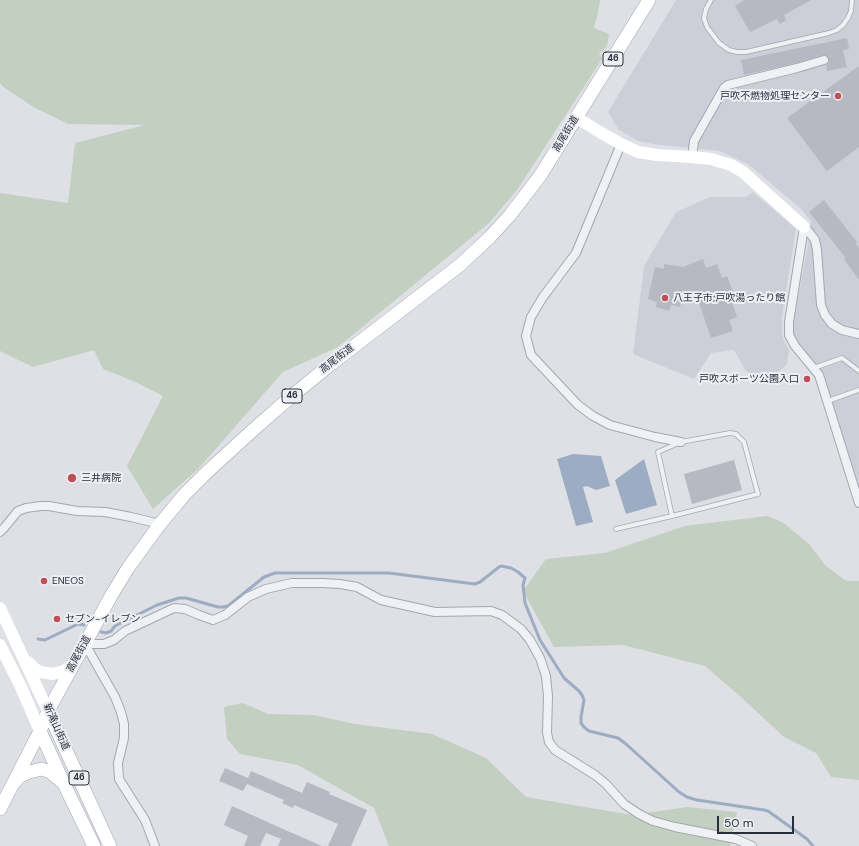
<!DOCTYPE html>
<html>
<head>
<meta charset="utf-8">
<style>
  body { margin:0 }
  #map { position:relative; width:859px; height:846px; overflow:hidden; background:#dee0e6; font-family:"DM Sans",sans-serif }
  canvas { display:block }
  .scale { position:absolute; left:717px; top:816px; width:77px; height:18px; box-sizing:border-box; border:2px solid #292e3b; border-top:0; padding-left:5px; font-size:12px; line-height:14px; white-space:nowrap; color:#292e3b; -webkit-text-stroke:3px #edeff4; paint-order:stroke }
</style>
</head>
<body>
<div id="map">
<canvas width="859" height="846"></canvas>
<div class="scale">50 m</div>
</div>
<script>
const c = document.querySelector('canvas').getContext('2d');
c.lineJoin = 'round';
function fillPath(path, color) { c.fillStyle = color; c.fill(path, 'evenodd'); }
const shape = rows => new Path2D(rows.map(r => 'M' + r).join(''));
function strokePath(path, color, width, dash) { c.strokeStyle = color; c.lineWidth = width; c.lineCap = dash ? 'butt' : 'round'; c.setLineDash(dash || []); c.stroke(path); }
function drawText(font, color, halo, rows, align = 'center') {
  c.font = font + ' "DM Sans","Noto Sans JP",sans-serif'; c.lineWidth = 4; c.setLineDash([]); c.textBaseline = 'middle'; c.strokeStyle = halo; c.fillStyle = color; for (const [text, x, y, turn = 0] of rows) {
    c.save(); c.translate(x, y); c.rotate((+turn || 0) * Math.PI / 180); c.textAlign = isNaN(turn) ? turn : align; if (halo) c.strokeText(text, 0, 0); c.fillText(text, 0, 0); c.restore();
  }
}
fillPath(shape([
  [676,0,859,0,859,487,822,372,798,343,794,333,793,325,807,250,811,221,801,209,748,164,720,151,653,144,638,141,618,129,608,112],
  [753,192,796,229,782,317,782,333,784,341,789,349,787,364,771,379,757,380,745,370,734,350,711,353,694,379,633,354,644,266,676,212,710,197,746,197]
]), '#cccfd7');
fillPath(shape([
  [0,0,600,0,598,13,594,28,609,34,607,46,599,54,602,59,517,190,489,223,338,347,283,372,198,469,153,509,127,466,163,396,133,381,103,369,94,350,33,367,0,351,0,193,68,203,75,143,145,125,68,124,35,108,2,86,0,83],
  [767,516,784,523,810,545,825,565,846,581,859,581,859,780,831,777,816,753,784,737,742,698,705,666,623,645,554,647,523,591,546,559,605,553,685,526],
  [243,703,268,714,314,715,355,724,432,734,486,758,526,797,632,815,687,807,737,812,730,846,389,846,374,808,298,765,240,754,227,739,224,707]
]), '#c3cfc0');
fillPath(shape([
  [573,454,601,456,610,486,596,490,587,486,583,487,593,522,576,526,557,459],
  [644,459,657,505,626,514,615,480]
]), '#9cacc3');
strokePath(shape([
  [101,632,106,633,111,631,115,626,157,605,179,598,186,598,218,607,223,607,228,606,259,581,264,577,275,573,389,573,475,584,480,582,499,567,501,566,511,568,518,572,525,578,523,585,525,603,540,640,564,678,579,691,582,695,584,700,581,717,581,723,584,727,589,731,618,738,626,744,679,792,687,797,697,800,764,810,768,811,807,839,813,846],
  [38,639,45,640,78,624,84,625]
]), '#9cacc3', 3);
fillPath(shape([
  [744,0,811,0,784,15,786,20,780,24,777,19,750,32,735,6],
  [847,38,849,49,843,50,847,67,827,71,826,65,828,63,829,59,827,56,823,55,796,63,744,75,741,60],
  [859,66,859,147,827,171,787,118],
  [824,200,857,242,855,243,859,248,859,280,844,259,846,258,809,212],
  [703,259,706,268,717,264,722,278,727,276,733,291,728,292,737,317,729,320,733,331,711,338,697,297,683,294,680,307,671,305,669,311,656,307,657,302,648,299,655,267,664,269,664,264,683,267],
  [734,460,742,490,692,504,684,474],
  [225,768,248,778,251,771,302,793,307,782,330,792,329,794,367,810,351,846,328,846,338,824,294,805,293,808,282,803,284,800,247,784,243,791,219,781],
  [232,806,283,829,322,846,278,846,281,839,266,833,260,846,244,846,248,836,224,825]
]), '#b6b9c2');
const lane = shape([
  [711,0,706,9,704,18,707,27,719,43,729,50,737,52,746,52,829,33,837,30,843,25,848,18,851,11,852,0],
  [814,368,842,358,859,371],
  [828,401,859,390],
  [616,529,672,516,758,494,744,442,736,434,730,433,681,442,658,452,672,516]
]);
const street = shape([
  [621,144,576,253,543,297,531,317,526,336,531,355,578,405,593,416,610,425,655,437,681,442],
  [692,157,694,141,724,88,728,85,797,68,824,60],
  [804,227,789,322,789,335,795,346,819,375,859,503],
  [804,227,809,232,815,240,817,250,821,305,825,315,832,324,842,330,859,334],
  [0,532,4,528,18,511,26,508,41,506,49,506,77,511,105,512,131,517,160,524],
  [85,644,104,644,114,640,125,631,174,608,185,609,199,615,213,620,225,615,248,597,266,589,292,583,323,583,340,584,357,587,381,600,435,612,491,611,502,615,521,629,530,640,540,658,546,676,548,696,547,733,549,742,555,750,595,775,606,784,624,804,639,814,653,821,675,827,736,839,752,846],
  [85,644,115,697,121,712,124,724,124,738,118,763,119,779,145,820,155,846]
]);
const primary = shape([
  [48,711,110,846],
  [40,731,63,782,94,846],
  [15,782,20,776,29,772,42,769,50,772,61,781],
  [0,809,40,731,48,711,111,596,128,568,160,524,184,495,207,472,253,430,293,395,331,364,460,265,490,237,510,215,540,176,649,0]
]);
strokePath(lane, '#a4a7af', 5.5);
strokePath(street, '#a4a7af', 10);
strokePath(primary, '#9fa4b0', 14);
strokePath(lane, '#f0f1f5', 4);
strokePath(street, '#f0f1f5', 8);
strokePath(shape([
  [576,117,598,131,621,144,638,152,657,155,692,157,711,159,731,165,743,172,804,227],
  [0,608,48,711],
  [0,645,20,685,40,731],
  [28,662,35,669,40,672,53,674,64,671,73,665]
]), '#fff', 12);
strokePath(primary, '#fff', 13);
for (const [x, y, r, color] of [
  [838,96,4,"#bf4f57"],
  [665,298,4,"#bf4f57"],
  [807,379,4,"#bf4f57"],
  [72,478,5,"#bf4f57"],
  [44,581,4,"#bf4f57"],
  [57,619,4,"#bf4f57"]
]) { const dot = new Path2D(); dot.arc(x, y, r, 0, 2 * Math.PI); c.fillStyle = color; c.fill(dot); strokePath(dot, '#edeff4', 1.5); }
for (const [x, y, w] of [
  [613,59,20],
  [292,396,20],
  [79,778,20]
]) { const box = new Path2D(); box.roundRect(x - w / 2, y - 7, w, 14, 3); c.fillStyle = '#edeff4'; c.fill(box); strokePath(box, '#292e3b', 1); }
drawText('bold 9px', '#292e3b', null, [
  ["46",613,59],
  ["46",292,396],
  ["46",79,778]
]);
drawText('10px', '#292e3b', '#edeff4', [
  ["戸吹不燃物処理センター",830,96,"right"],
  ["八王子市;戸吹湯ったり館",673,298],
  ["戸吹スポーツ公園入口",799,379,"right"],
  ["三井病院",81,478],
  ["ENEOS",52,581],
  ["セブン-イレブン",65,619]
], 'left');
drawText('10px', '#292e3b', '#edeff4', [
  ["高尾街道",566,134,-59],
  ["高尾街道",337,359,-38],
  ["高尾街道",79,654,-62],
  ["新滝山街道",56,727,66]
]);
</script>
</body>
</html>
